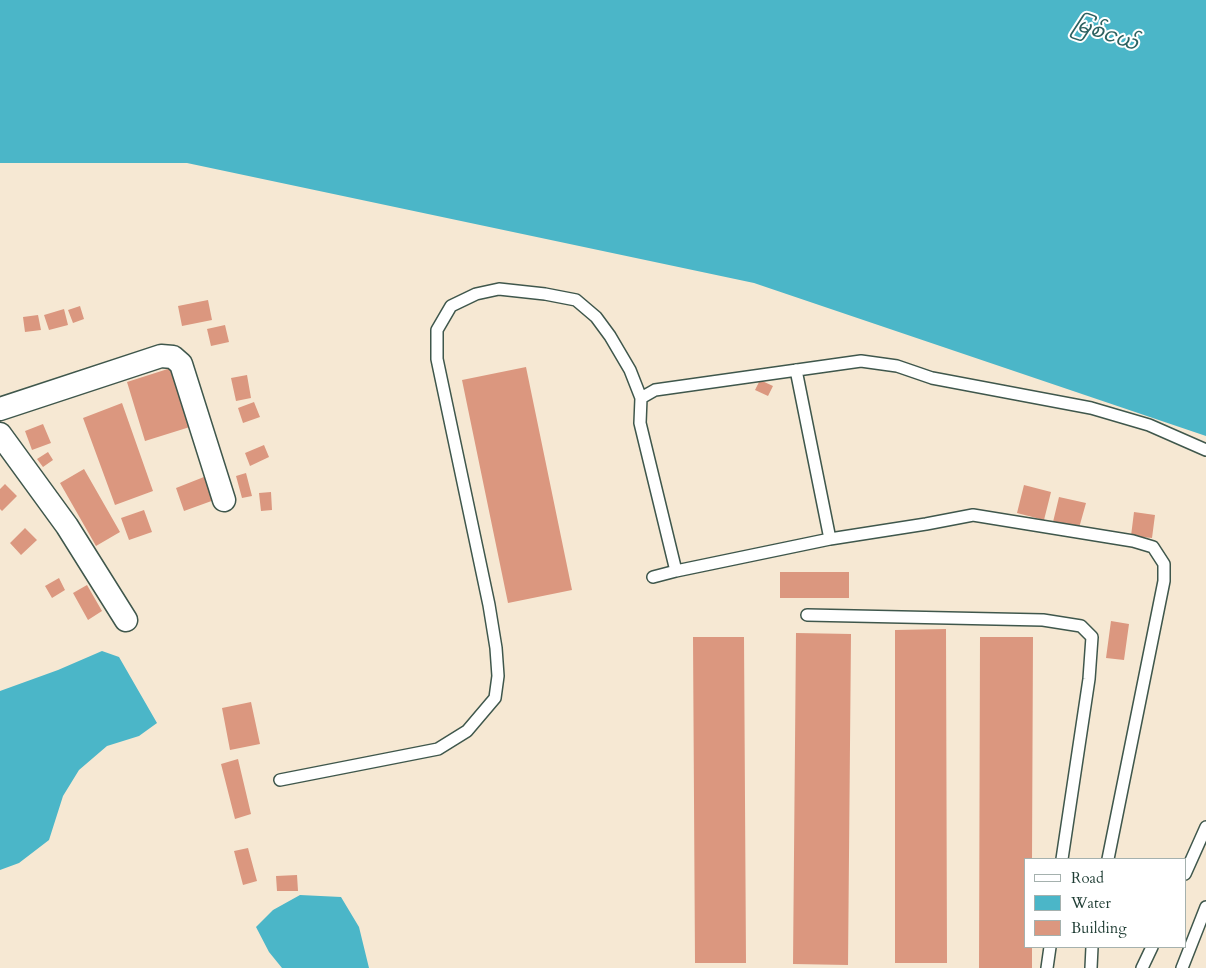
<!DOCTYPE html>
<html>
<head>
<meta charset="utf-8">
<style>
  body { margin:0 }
  #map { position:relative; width:1206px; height:968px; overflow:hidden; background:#f6e8d3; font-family:Cardo,serif }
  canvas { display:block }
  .legend { position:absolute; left:1024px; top:858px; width:162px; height:90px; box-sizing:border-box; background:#fff; border:1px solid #a5b1ae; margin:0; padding:6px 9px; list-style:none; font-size:15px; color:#1f3d34 }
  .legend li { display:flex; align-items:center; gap:10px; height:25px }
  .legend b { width:25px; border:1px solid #a5b1ae }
</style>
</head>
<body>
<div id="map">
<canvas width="1206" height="968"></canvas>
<ul class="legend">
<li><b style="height:6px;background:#fff"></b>Road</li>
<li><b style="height:14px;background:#4bb6c8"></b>Water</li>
<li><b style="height:14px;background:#db977f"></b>Building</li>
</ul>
</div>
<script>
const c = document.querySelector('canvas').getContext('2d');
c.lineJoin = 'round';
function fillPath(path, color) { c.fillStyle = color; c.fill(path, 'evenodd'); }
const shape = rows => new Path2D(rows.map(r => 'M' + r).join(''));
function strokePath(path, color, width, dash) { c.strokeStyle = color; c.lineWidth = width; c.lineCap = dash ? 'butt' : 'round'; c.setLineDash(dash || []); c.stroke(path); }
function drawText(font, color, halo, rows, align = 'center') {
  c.font = font + ' Cardo,"Noto Sans Myanmar",serif'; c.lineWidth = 4; c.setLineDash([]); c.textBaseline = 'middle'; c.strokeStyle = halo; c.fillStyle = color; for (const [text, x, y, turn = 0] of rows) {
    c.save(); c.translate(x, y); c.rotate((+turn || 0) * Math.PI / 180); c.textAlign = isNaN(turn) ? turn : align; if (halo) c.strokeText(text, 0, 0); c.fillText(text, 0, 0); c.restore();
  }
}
fillPath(shape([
  [0,0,1206,0,1206,436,754,283,187,163,0,163],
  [102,651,119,657,157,723,139,736,107,746,79,770,63,796,49,840,19,863,0,870,0,691,58,670],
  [300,895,341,897,359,927,369,968,282,968,269,952,256,927,273,910]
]), '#4bb6c8');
fillPath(shape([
  [208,300,212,320,182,326,178,306],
  [80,306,84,319,73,323,68,310],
  [64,309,68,325,49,330,44,315],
  [38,315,41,330,25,332,23,317],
  [225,325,229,342,211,346,207,329],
  [174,367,193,426,145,441,127,382],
  [526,367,572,590,508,603,462,380],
  [247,375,251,398,236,401,231,378],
  [760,380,773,386,768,396,755,390],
  [254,402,260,417,243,423,238,408],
  [122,403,153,491,115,505,83,418],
  [43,424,51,443,32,450,25,431],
  [264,445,269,457,250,466,245,453],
  [48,452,53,460,43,467,37,459],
  [84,469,120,532,96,546,60,483],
  [246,473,252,496,242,498,236,476],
  [209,475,217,499,184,511,176,488],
  [5,484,17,496,2,511,0,509,0,489],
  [1024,485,1051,492,1044,520,1017,513],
  [271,492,272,510,261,511,259,493],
  [1059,497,1086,503,1079,528,1053,522],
  [144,510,152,532,129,540,121,518],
  [1134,512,1155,515,1152,538,1131,536],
  [25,528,37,540,21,555,10,543],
  [780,572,849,572,849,598,780,598],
  [59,578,65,590,52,598,45,586],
  [87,585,102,611,88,620,73,593],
  [1111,621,1129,624,1124,660,1106,658],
  [946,629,947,963,895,963,895,630],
  [796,633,851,634,848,965,793,964],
  [693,637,744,637,746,963,695,963],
  [980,637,1033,637,1032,859,1025,859,1025,947,1032,947,1032,968,979,968],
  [251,702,260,744,230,750,222,708],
  [238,759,251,814,235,819,221,764],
  [248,848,257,881,243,885,234,851],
  [297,875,298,891,277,891,276,876]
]), '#db977f');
const service = shape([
  [796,370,830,539],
  [653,577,676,571],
  [807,615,1043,620,1081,626,1092,637,1089,679,1062,859],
  [280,780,438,749,467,731,495,698,498,676,496,648,489,605,437,359,437,330,451,306,476,294,499,289,545,294,576,300,596,317,610,336,630,370,641,398],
  [1108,859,1164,581,1164,564,1153,547,1133,541,973,515,926,524,830,539,676,571,640,423,641,398,655,390,861,361,897,366,932,378,1091,408,1149,425,1206,450],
  [1185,874,1206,827],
  [1047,968,1050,947],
  [1091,968,1092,947],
  [1142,968,1152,947],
  [1182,968,1206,907]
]);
const minor = shape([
  [0,409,161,356,173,357,181,364,224,500],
  [0,434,67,526,126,620]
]);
strokePath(service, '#3f574c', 14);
strokePath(minor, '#3f574c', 25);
strokePath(service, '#fff', 11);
strokePath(minor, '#fff', 22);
drawText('italic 20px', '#2c6160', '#fff', [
  ["မြစ်ငယ်",1105,35,19]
]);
</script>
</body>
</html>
